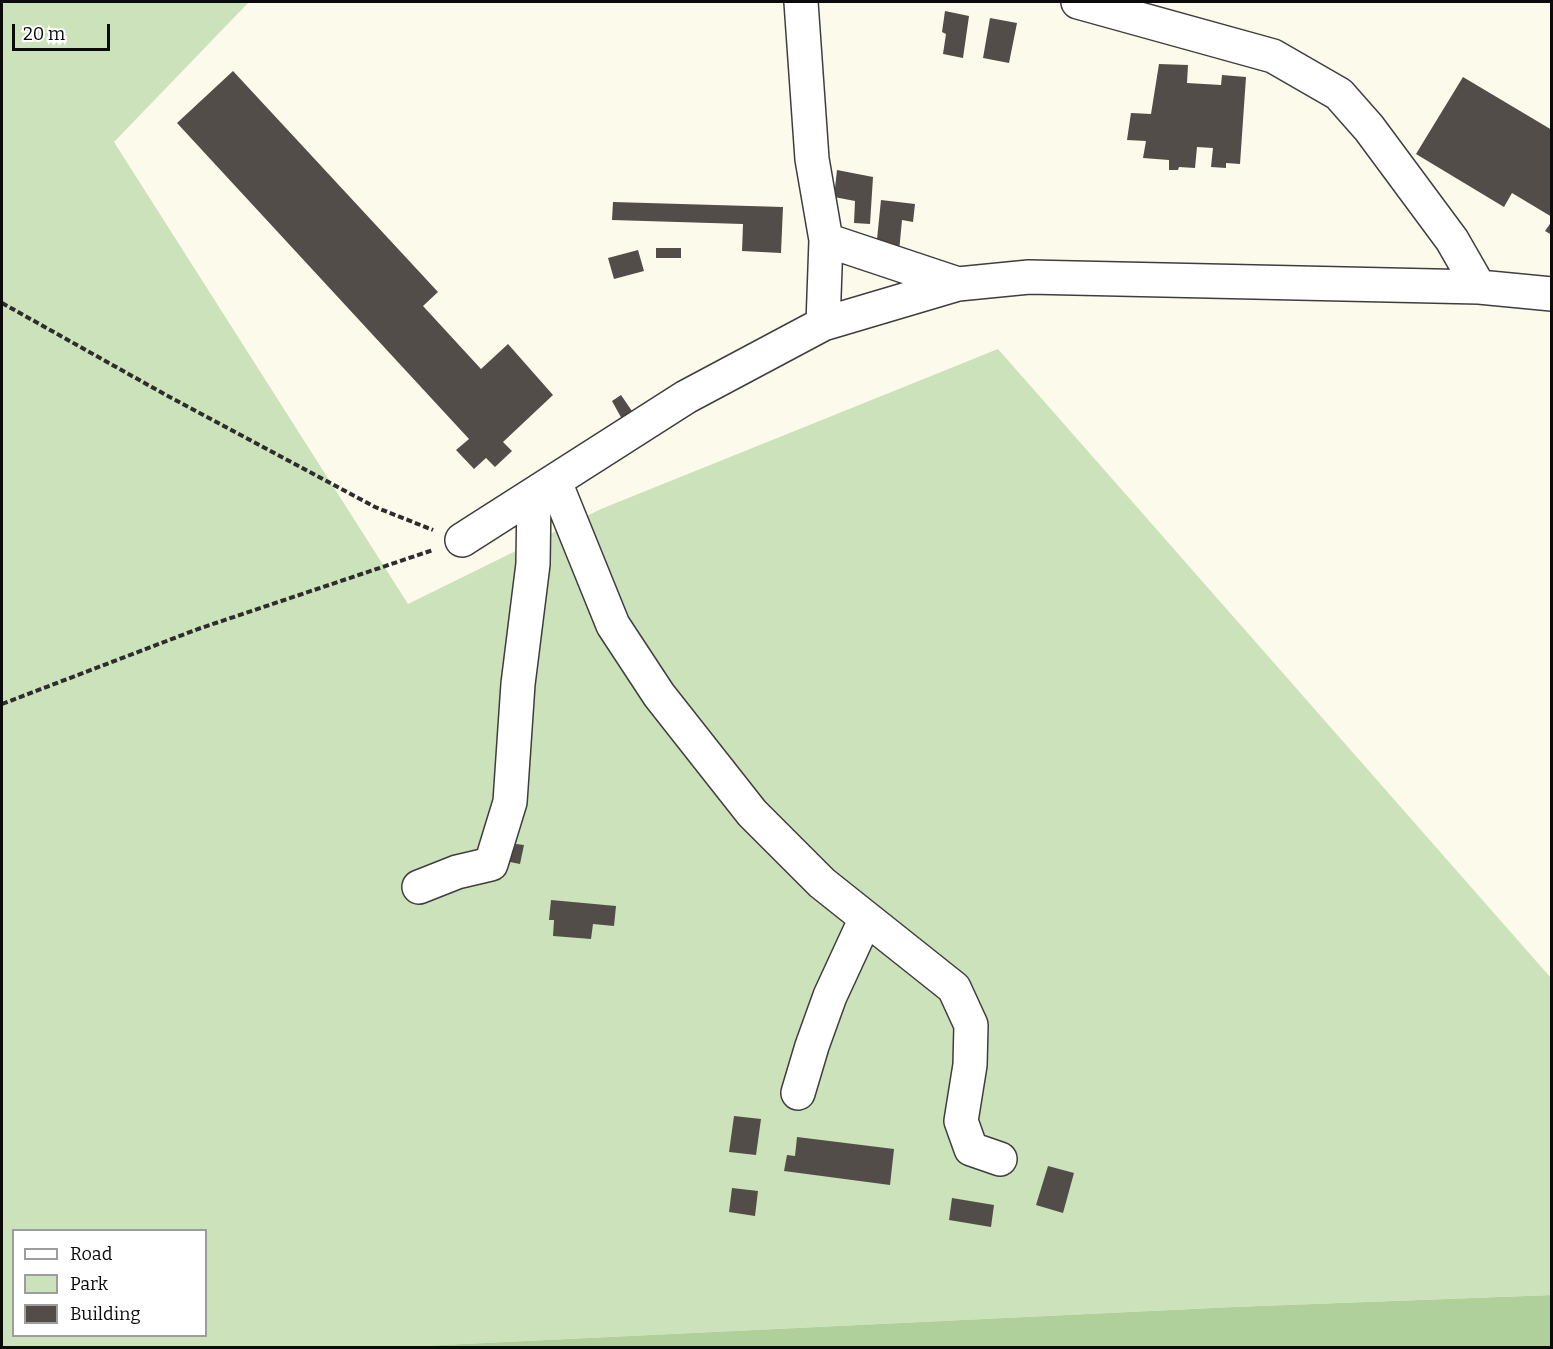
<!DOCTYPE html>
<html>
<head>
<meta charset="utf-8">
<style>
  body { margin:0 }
  #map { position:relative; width:1553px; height:1349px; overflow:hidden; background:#fcfaeb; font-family:Bitter,serif }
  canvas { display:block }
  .frame { position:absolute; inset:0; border:3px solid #0b0b0b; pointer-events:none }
  .legend { position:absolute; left:12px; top:1229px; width:195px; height:108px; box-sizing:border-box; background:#fff; border:2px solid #9d9d9d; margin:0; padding:8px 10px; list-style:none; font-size:18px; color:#0b0b0b }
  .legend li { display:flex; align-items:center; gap:12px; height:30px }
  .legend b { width:30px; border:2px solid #9d9d9d }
  .scale { position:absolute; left:12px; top:24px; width:98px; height:27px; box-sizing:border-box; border:3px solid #0b0b0b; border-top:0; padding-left:8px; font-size:18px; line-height:21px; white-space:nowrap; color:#0b0b0b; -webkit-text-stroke:4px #fff; paint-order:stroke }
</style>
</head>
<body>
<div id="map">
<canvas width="1553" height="1349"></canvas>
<div class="frame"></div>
<ul class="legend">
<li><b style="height:8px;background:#fff"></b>Road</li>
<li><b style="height:16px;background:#cce2ba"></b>Park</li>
<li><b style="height:16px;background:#524d49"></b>Building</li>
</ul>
<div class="scale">20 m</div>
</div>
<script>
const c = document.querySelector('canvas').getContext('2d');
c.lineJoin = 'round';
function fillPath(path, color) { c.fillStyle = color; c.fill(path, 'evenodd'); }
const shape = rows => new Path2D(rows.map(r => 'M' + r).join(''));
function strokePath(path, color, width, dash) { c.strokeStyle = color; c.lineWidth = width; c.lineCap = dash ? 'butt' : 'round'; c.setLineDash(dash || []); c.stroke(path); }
fillPath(shape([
  [2,2,249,2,114,142,408,604,601,509,998,349,1551,978,1551,1295,1233,1307,401,1347,2,1348],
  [14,1230,206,1230,206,1336,14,1336]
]), '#cce2ba');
fillPath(shape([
  [1552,1295,1551,1348,401,1347,1233,1307]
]), '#b0d09b');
fillPath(shape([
  [945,11,969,16,963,58,943,54,946,34,942,32],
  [990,18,1017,23,1009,63,983,58],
  [1159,64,1188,65,1187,83,1221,85,1222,75,1246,77,1240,164,1226,163,1226,168,1211,167,1213,148,1197,147,1195,168,1179,167,1178,170,1169,170,1169,160,1143,158,1146,141,1127,140,1131,113,1151,114],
  [233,71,438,292,423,306,481,369,508,344,553,395,503,442,512,451,495,467,486,458,474,469,456,450,469,439,177,123],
  [1463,77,1552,130,1552,217,1512,193,1504,207,1416,154],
  [837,170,873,177,870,224,854,223,855,201,834,197],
  [881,200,915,204,913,222,902,220,899,252,876,249],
  [613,202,783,207,781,253,742,251,743,224,612,220],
  [1552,221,1552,235,1545,231],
  [656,248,681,248,681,258,656,258],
  [638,250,644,271,614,279,608,258],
  [621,395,634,414,623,421,612,401],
  [508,843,524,845,520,864,505,861],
  [551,900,616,906,614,926,593,924,591,939,553,936,554,920,549,920],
  [734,1116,761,1119,756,1155,729,1152],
  [797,1137,894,1149,890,1185,784,1171,787,1155,795,1156],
  [1048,1166,1074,1173,1063,1213,1036,1205],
  [732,1188,758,1191,755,1216,729,1212],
  [952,1198,994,1205,991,1227,949,1220]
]), '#524d49');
const minor = shape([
  [801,2,812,159,826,240,823,324],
  [1078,2,1273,56,1339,94,1369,128,1452,240,1479,287],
  [826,240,958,284],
  [555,482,613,625,659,695,752,813,822,883,954,988,971,1025,970,1065,961,1121,971,1149,1000,1159],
  [462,540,686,397,823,324,958,284,1029,277,1479,287,1552,294],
  [419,887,457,872,491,864,510,802,518,684,533,564,534,495],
  [798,1093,812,1046,830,996,866,918]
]);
strokePath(minor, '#3e3e3e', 36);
strokePath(shape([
  [2,303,166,395,375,507,433,530],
  [2,704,198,629,433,550]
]), '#2d2d2d', 4, [6, 3]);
strokePath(minor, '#fff', 33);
</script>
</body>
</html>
